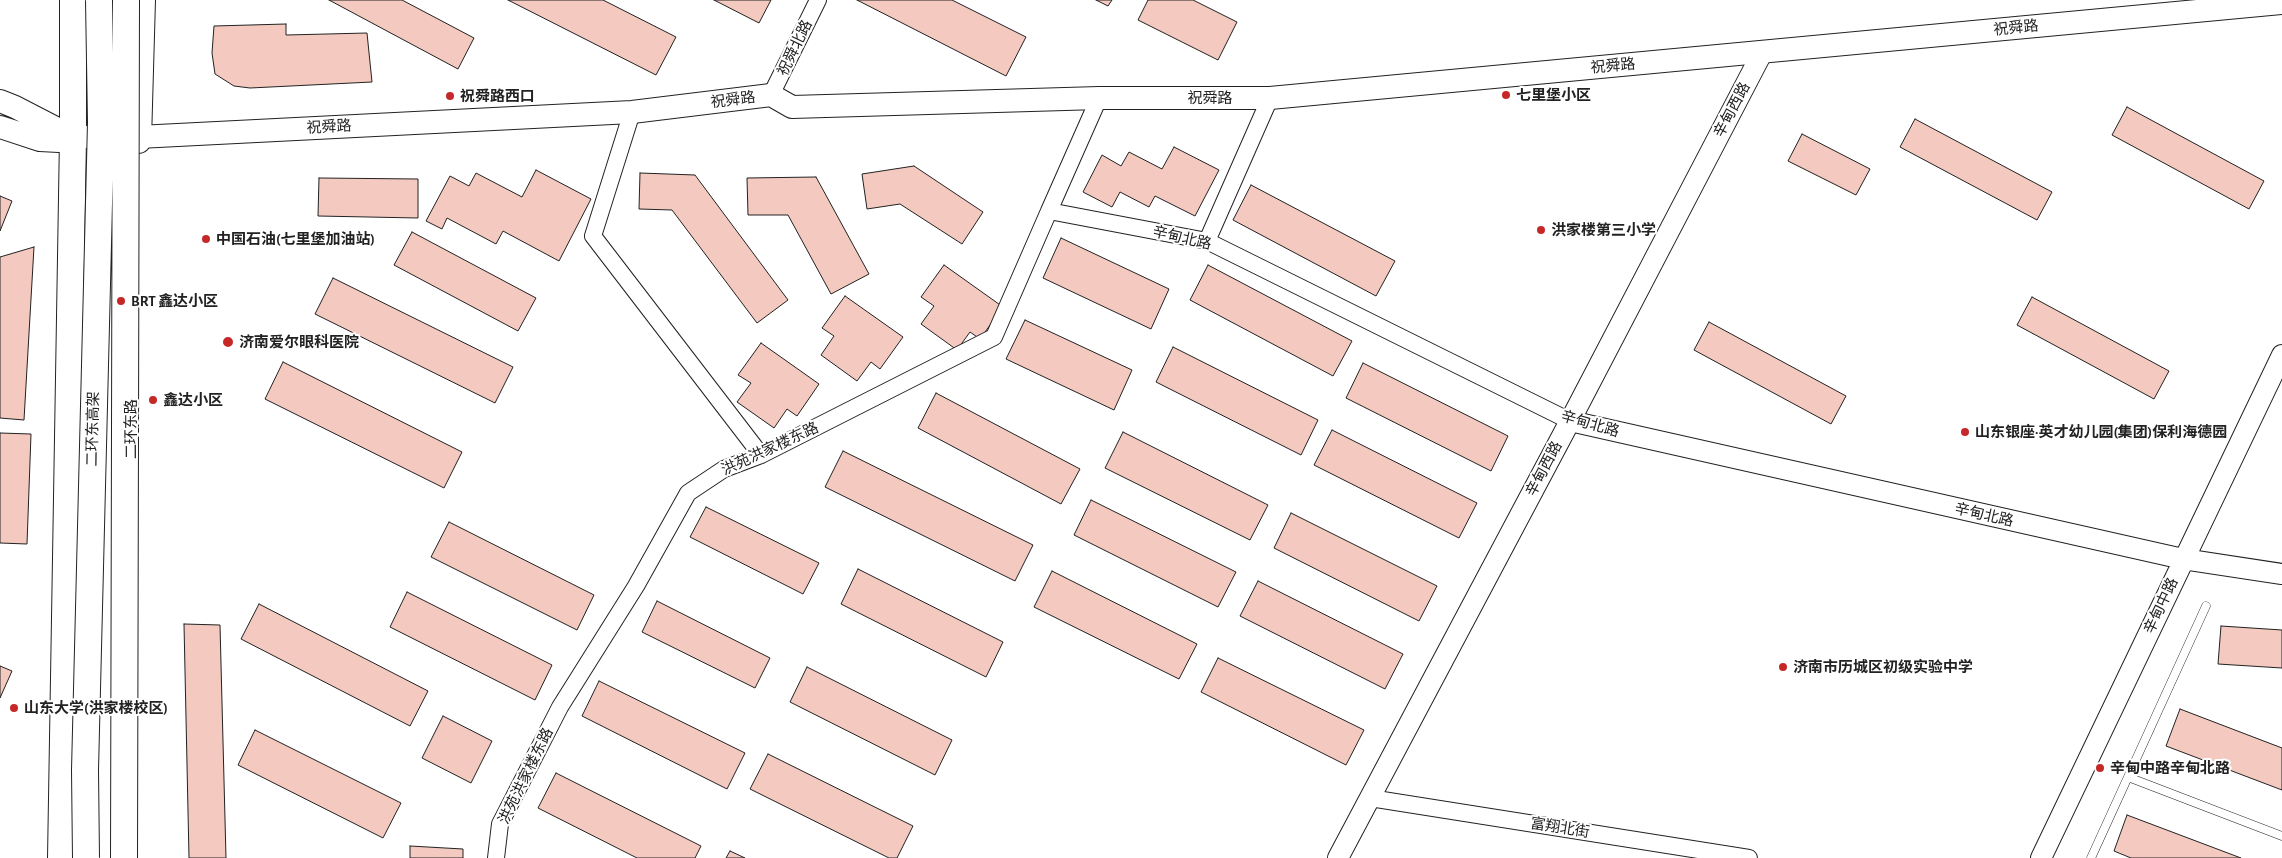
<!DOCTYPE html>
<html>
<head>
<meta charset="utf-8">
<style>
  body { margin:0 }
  canvas { display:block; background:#fff }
</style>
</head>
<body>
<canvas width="2282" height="858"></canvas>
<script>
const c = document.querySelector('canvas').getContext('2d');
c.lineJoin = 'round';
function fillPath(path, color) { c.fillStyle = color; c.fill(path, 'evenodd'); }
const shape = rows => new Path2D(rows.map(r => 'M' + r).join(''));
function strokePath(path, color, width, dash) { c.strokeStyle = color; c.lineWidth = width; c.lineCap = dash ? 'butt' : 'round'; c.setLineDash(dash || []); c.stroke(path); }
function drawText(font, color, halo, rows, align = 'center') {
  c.font = font + ' "Alegreya Sans","Noto Sans SC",sans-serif'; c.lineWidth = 4; c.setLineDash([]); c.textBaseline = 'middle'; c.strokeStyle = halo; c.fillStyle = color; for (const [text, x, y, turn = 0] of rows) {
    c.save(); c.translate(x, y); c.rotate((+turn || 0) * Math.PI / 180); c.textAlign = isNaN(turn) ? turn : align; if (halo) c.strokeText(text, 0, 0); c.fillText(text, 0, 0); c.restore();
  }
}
const building = shape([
  [329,0,402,0,474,38,458,69,329,0],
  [508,0,603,0,676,37,656,75,508,0],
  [714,0,771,0,759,23,714,0],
  [857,0,952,0,1026,37,1006,76,857,0],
  [1096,0,1112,0,1108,6,1096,0],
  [1148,0,1193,0,1237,22,1218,60,1138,20,1148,0],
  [286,24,286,35,367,33,372,82,250,88,234,86,215,74,212,53,214,26,286,24],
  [2127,107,2264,181,2249,209,2112,135,2127,107],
  [1915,119,2052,192,2037,220,1900,147,1915,119],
  [1802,134,1870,169,1856,195,1788,161,1802,134],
  [1174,147,1219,170,1195,216,1155,196,1149,207,1120,192,1112,207,1083,192,1102,155,1121,166,1129,152,1162,169,1174,147],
  [914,166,983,212,962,244,900,204,867,209,862,174,914,166],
  [536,170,591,199,559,261,503,231,496,244,447,218,442,229,426,221,450,176,469,186,476,173,522,197,536,170],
  [640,173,695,175,788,300,757,323,672,210,639,209,640,173],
  [816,177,869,274,831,294,788,215,748,215,747,178,816,177],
  [319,178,418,179,418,218,318,216,319,178],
  [1251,185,1395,261,1376,296,1233,220,1251,185],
  [0,196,12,201,0,231,0,196],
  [412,232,536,298,518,331,394,265,412,232],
  [1061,238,1169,289,1151,329,1043,278,1061,238],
  [34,247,24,420,0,418,0,257,34,247],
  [944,265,1003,307,980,339,970,332,957,350,921,324,934,306,921,297,944,265],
  [1208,265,1352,341,1333,376,1190,300,1208,265],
  [333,278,513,367,495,403,315,314,333,278],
  [845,296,903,337,880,369,871,362,857,381,821,355,834,336,822,328,845,296],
  [2032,297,2169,371,2154,399,2017,325,2032,297],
  [1025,320,1132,370,1114,410,1006,359,1025,320],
  [1709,322,1846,396,1831,424,1694,350,1709,322],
  [761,343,819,384,797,416,787,409,774,428,737,402,751,383,738,375,761,343],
  [1173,347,1318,420,1301,455,1156,382,1173,347],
  [283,362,462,452,444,488,265,399,283,362],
  [1363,363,1508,436,1491,471,1346,398,1363,363],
  [936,393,1080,469,1061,504,918,428,936,393],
  [1332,430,1477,503,1459,538,1314,465,1332,430],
  [1123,432,1268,505,1250,540,1105,468,1123,432],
  [0,433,31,434,27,544,0,543,0,433],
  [843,451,1033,545,1015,581,825,487,843,451],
  [1091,500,1236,572,1218,607,1074,535,1091,500],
  [706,507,819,563,803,594,690,537,706,507],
  [1291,513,1437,586,1419,621,1274,548,1291,513],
  [449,522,594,595,577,630,431,557,449,522],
  [858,569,1003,642,986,677,841,604,858,569],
  [1052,571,1197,644,1179,679,1034,607,1052,571],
  [1258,581,1403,654,1385,689,1240,616,1258,581],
  [407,592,552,665,535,700,390,627,407,592],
  [657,601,770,658,755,688,642,632,657,601],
  [259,604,428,691,410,726,241,639,259,604],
  [184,624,220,625,226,858,189,858,184,624],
  [2221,626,2282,630,2282,668,2218,664,2221,626],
  [1218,658,1364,730,1346,765,1201,692,1218,658],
  [0,666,12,671,0,698,0,666],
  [807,667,952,740,935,775,790,702,807,667],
  [599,681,745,753,727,789,582,716,599,681],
  [2180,709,2282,748,2282,790,2166,746,2180,709],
  [443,716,492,741,471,783,422,758,443,716],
  [255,730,401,803,383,838,238,765,255,730],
  [768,754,913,826,897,858,889,858,750,789,768,754],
  [556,773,701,846,695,858,637,858,538,808,556,773],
  [2127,815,2241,858,2131,858,2114,851,2127,815],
  [410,846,463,849,463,858,410,858,410,846],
  [730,851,745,858,726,858,730,851]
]);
fillPath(building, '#f3c9c0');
strokePath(building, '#222', 1);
const service = shape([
  [2128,777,2282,836],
  [2091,858,2206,606]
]);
const minor = shape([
  [771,95,818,0],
  [1099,98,1049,211,1207,241,1570,421],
  [632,112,593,236,761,455],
  [1207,241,1270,98],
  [1370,798,1749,858],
  [496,858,500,824,560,707,636,586,688,493,724,469,761,455,994,337,1049,211]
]);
const tertiary = shape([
  [1570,421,2183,559,2282,574],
  [1338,858,1570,421,1762,53],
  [2041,858,2282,355]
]);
const secondary = shape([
  [0,101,15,107,73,137],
  [0,127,40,140,59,141,73,137,138,137,632,112,771,95,792,107,1099,98,1270,98,2282,3]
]);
const trunk = shape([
  [138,140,142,0],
  [61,858,73,137,73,0]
]);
strokePath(service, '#222', 9);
strokePath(minor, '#222', 18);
strokePath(tertiary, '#222', 22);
strokePath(secondary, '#222', 24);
strokePath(trunk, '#222', 28);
strokePath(service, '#fff', 8);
strokePath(minor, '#fff', 16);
strokePath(tertiary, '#fff', 20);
strokePath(secondary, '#fff', 22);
strokePath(trunk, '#fff', 26);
const trunkBridge = shape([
  [86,858,85,770,101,122,99,0],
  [124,858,126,0]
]);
strokePath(trunkBridge, '#222', 28, []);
strokePath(trunkBridge, '#fff', 26);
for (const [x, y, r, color] of [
  [1506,95,5,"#c62828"],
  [450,96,5,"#c62828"],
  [1541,230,5,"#c62828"],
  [206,239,5,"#c62828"],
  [121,301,5,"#c62828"],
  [228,342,6,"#c62828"],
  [153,400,5,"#c62828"],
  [1965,432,5,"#c62828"],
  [1783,667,5,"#c62828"],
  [14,708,5,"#c62828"],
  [2100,768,5,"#c62828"]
]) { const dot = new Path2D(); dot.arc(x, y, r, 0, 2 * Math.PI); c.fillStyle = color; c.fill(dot); strokePath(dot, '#fff', 2); }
drawText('15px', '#222', '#fff', [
  ["祝舜路",2016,28,-6],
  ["祝舜北路",795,48,-64],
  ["祝舜路",1613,66,-5],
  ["祝舜路",1210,98],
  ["祝舜路",733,100,-7],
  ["辛甸西路",1732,110,-62],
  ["祝舜路",329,127,-3],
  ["辛甸北路",1182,238,13],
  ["辛甸北路",1590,424,16],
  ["二环东高架",93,429,-89],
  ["二环东路",131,429,-90],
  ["洪苑洪家楼东路",770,449,-25],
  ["辛甸西路",1544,469,-62],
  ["辛甸北路",1984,515,13],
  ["辛甸中路",2161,606,-65],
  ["洪苑洪家楼东路",526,776,-64],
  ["富翔北街",1560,828,9]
]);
drawText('bold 15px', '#222', '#fff', [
  ["七里堡小区",1516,95],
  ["祝舜路西口",460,96],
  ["洪家楼第三小学",1551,230],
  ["中国石油(七里堡加油站)",216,239],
  ["BRT 鑫达小区",131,301],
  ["济南爱尔眼科医院",239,342],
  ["鑫达小区",163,400],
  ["山东银座·英才幼儿园(集团)保利海德园",1975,432],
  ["济南市历城区初级实验中学",1793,667],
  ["山东大学(洪家楼校区)",24,708],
  ["辛甸中路辛甸北路",2110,768]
], 'left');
</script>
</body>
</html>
